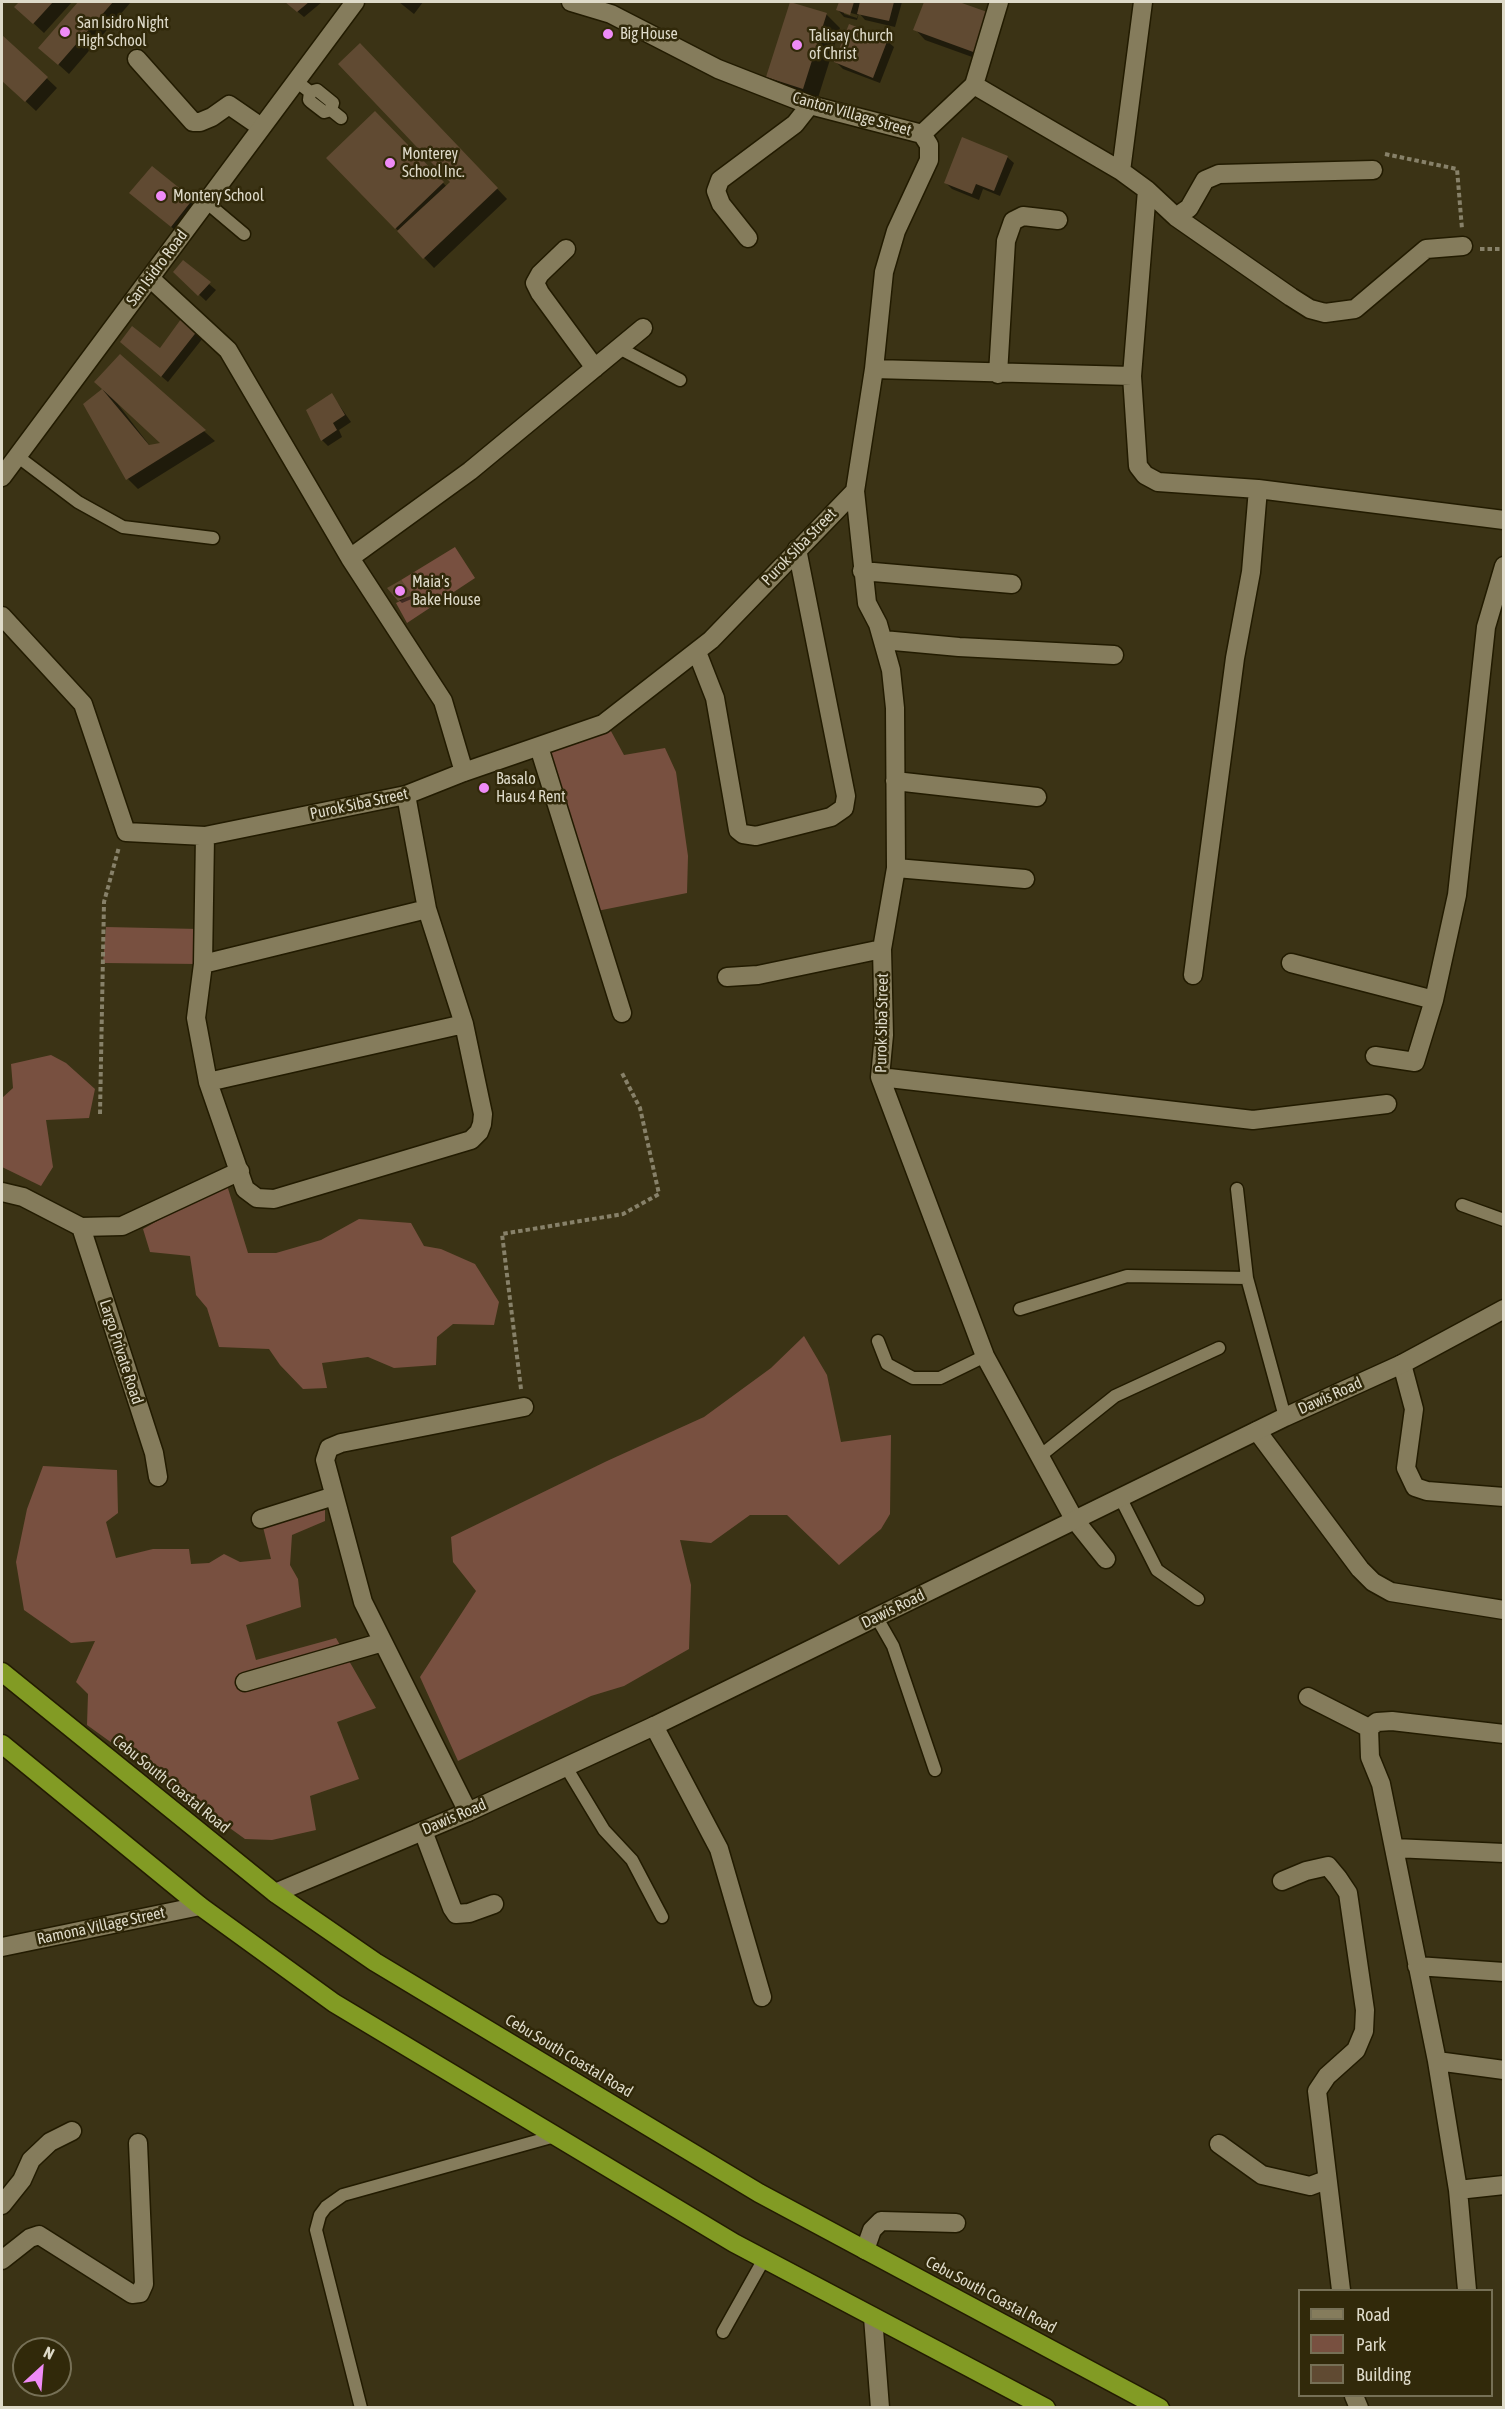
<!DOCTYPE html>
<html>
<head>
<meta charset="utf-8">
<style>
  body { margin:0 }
  #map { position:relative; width:1505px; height:2409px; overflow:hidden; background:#3b3315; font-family:"Asap Condensed",sans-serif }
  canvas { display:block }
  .frame { position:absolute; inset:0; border:3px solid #dedac9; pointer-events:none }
  .legend { position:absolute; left:1298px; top:2289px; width:195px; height:108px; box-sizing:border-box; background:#31290a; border:2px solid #767056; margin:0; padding:8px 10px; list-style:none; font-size:18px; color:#dedac9 }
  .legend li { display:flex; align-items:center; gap:12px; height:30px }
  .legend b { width:30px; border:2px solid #767056 }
  .north { position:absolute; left:12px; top:2337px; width:60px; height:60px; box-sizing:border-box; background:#31290a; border:2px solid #767056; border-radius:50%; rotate:26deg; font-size:16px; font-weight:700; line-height:24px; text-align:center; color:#dedac9 }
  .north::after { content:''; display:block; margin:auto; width:21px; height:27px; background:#ef8bf7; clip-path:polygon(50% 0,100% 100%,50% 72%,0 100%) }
</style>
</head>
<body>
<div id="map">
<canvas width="1505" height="2409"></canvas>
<div class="frame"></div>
<ul class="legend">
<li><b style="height:8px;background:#857c5c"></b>Road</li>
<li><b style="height:16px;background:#785040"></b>Park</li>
<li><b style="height:16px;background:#604a32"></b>Building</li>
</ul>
<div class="north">N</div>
</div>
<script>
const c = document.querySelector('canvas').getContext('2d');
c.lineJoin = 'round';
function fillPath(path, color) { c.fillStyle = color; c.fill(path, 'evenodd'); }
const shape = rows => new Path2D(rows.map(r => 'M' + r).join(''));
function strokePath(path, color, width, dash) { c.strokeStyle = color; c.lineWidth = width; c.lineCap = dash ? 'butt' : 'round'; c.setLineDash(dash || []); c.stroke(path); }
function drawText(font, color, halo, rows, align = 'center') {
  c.font = font + ' "Asap Condensed",sans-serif'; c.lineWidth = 5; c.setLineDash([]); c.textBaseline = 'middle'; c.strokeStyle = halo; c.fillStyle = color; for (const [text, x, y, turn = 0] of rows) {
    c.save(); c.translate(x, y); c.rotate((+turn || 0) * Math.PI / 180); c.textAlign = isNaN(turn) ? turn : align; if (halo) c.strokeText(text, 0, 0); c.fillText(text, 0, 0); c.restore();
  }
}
fillPath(shape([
  [455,547,475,578,407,623,396,603,412,595,401,580],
  [606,722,624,755,665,748,676,772,688,856,687,893,597,911,544,750],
  [106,927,199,929,199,964,103,963],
  [51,1055,66,1063,95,1089,89,1118,46,1120,53,1167,41,1186,2,1167,2,1098,13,1088,11,1064],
  [226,1182,248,1253,276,1253,321,1240,359,1219,411,1223,424,1246,441,1249,475,1264,499,1302,494,1325,453,1324,437,1337,436,1365,394,1368,368,1357,322,1363,327,1388,303,1389,280,1365,269,1349,219,1347,207,1308,196,1295,190,1256,150,1252,143,1229],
  [804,1336,827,1375,841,1442,891,1435,890,1514,881,1529,839,1565,787,1515,750,1515,711,1543,680,1540,691,1585,689,1649,624,1686,591,1696,458,1761,420,1677,476,1591,453,1562,451,1537,607,1461,704,1417,771,1368],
  [43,1466,117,1470,118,1513,106,1522,116,1558,153,1549,189,1549,191,1564,209,1563,224,1554,240,1562,271,1559,261,1519,325,1510,325,1521,292,1535,290,1565,298,1579,301,1607,246,1625,256,1660,336,1638,376,1708,337,1722,359,1779,310,1796,316,1830,272,1840,245,1839,87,1725,88,1694,76,1682,95,1641,71,1643,24,1610,16,1562,27,1509]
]), '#785040');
fillPath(shape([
  [21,2,72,2,44,33,16,7],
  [80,2,131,2,69,74,40,48],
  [286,2,322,2,304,17],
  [399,2,423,2,414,14],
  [840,2,902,2,895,27,865,20,859,13,857,20,844,17,838,10],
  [844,11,858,15,857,18,844,14],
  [925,2,954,2,989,14,986,62,925,40,915,29],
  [826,14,840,28,817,101,782,90,768,77],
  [2,36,57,88,36,111,2,79],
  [887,41,894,47,880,83,843,69,836,62],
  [370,55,507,199,434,268,328,158,375,113,447,187,452,182],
  [1007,157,1014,163,1000,196,983,189,979,200,952,189,945,182],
  [152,168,202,210,182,236,131,193],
  [183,262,216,290,206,301,175,272],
  [197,331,203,338,168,382,128,348,161,350],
  [120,356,215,441,138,489,128,479,85,404,104,390],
  [114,399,163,444,150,446],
  [332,395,351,422,339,430,342,437,328,446,322,440],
  [404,585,414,598,402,603,399,600]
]), '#0007');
fillPath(shape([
  [19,2,53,2,33,24,14,7],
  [78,2,113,2,58,65,38,48],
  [285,2,309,2,297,12],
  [790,2,827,13,803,89,766,77],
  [839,2,854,2,850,15,836,10],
  [860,2,894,2,889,21,857,14],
  [924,2,959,2,990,13,976,53,913,30],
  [849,24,888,39,873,78,834,62],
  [2,35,48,77,25,102,2,81],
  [360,43,498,188,423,259,397,231,450,182,338,64],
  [375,111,444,182,395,229,326,158],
  [962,137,1008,156,994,191,976,184,972,194,944,183],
  [152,166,193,199,171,227,129,193],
  [183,260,211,282,198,296,173,272],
  [181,319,198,330,161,377,120,342,132,326,160,348],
  [120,354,206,430,126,480,83,404,102,389,94,382],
  [102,389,160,443,149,445],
  [332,393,345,415,333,423,337,430,321,441,306,410],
  [401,580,413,595,398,601,387,588]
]), '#604a32');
const lane = shape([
  [296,81,310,92,317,90,333,103,331,110,341,118],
  [310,92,309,100,311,102,324,112,331,110],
  [206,202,244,234],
  [619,348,680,380],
  [17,456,78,502,123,527,213,538],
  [1237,1189,1247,1278,1285,1417],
  [1462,1205,1504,1220],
  [1020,1309,1127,1276,1247,1278],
  [878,1341,887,1364,913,1378,940,1378,985,1356],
  [1040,1456,1115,1396,1219,1348],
  [1120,1497,1157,1570,1198,1599],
  [877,1618,893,1646,935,1770],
  [566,1767,604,1830,632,1860,662,1917],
  [723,2332,764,2259],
  [361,2408,316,2230,320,2215,326,2207,343,2195,555,2136]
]);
const street = shape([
  [571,2,611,14,718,69,810,105,922,134],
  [137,59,193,122,200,122,212,117,229,105,261,127],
  [974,85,1121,171,1147,190,1132,376,1138,466,1145,475,1158,482,1258,489,1504,520],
  [922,134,974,85,999,2],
  [1121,171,1143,2],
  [1147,190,1176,217,1291,297,1310,309,1325,313,1355,309,1426,249,1463,246],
  [1176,217,1189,208,1205,180,1219,174,1373,170],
  [748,238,721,204,716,191,720,180,795,124,810,105],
  [566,249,540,274,535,283,540,293,595,368],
  [150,278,228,350,350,558,443,701,464,772],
  [874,369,1132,376],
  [998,374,1006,241,1013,221,1023,216,1058,220],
  [855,491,867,603,878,624,891,670,895,708,896,868,882,949,884,1035,880,1077,985,1356,1074,1519,1106,1559],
  [350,558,470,471,643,328],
  [862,571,1012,584],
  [2,616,83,704,126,832,205,836,406,795,464,772,603,724,711,640,855,491,874,369,884,272,896,231,929,160,929,145,922,134],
  [883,640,959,647,1114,655],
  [697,652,715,698,738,830,743,834,756,836,831,817,844,808,846,796,797,549],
  [539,747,622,1013],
  [895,781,1037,797],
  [205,836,203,964,196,1018,208,1082,245,1189,257,1198,274,1199,471,1140,479,1132,482,1124,483,1114,464,1024,427,909,406,795],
  [896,868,1025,879],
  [1291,963,1434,1000],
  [203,964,427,909],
  [1193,975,1235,658,1251,572,1258,489],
  [727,977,758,975,882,949],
  [1375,1056,1415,1062,1434,1000,1457,895,1486,627,1504,566],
  [880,1077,1253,1120,1387,1104],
  [208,1082,464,1024],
  [2,1192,23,1197,81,1227,122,1226,240,1171],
  [81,1227,154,1453,158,1477],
  [1402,1364,1414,1409,1406,1468,1415,1487,1427,1491,1504,1497],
  [1257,1431,1360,1569,1373,1582,1391,1592,1504,1610],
  [261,1519,334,1496],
  [245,1682,383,1642],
  [1308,1697,1369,1728],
  [654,1726,719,1849,762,1997],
  [1369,1728,1370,1757,1381,1784,1437,2061,1458,2190,1467,2290],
  [1369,1728,1377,1722,1392,1721,1504,1734],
  [468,1812,363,1602,325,1460,329,1448,341,1443,524,1407],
  [423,1831,452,1908,456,1914,469,1913,494,1904],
  [1394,1848,1504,1853],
  [1282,1881,1306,1871,1328,1866,1338,1878,1348,1893,1365,2010,1364,2031,1356,2050,1327,2076,1317,2091,1341,2290],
  [1417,1966,1504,1972],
  [1437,2061,1504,2070],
  [1219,2144,1262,2175,1310,2186,1326,2180],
  [1458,2190,1504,2185],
  [2,2205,22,2180,31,2160,50,2142,72,2131],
  [865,2250,872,2230,881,2221,956,2223],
  [2,2260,30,2238,39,2235,132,2294,140,2293,144,2284,138,2143],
  [873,2317,880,2408],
  [1354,2396,1359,2408]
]);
const secondary = shape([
  [2,477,355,2],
  [275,1893,468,1812,654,1726,1285,1417,1402,1364,1504,1309],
  [2,1947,200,1906]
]);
const highway = shape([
  [2,1672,275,1893,375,1962,759,2193,1160,2408],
  [2,1744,200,1906,334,2003,734,2243,1046,2408]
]);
strokePath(lane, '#221b00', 15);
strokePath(street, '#221b00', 21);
strokePath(secondary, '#221b00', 21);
strokePath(highway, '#221b00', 21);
strokePath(shape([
  [1385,154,1457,169,1462,229],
  [1480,249,1504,249],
  [100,1114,104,902,119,847],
  [521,1389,502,1234,623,1214,659,1194,640,1108,622,1073]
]), '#878169', 4, [4.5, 3]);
strokePath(lane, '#857c5c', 12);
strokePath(street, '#857c5c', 18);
strokePath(secondary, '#857c5c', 18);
strokePath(highway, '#829b24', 18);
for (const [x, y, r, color] of [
  [65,32,6,"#ef8bf7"],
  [608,34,6,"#ef8bf7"],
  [797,45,6,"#ef8bf7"],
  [390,163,6,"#ef8bf7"],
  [161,196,6,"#ef8bf7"],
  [400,591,6,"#ef8bf7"],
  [484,788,6,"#ef8bf7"]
]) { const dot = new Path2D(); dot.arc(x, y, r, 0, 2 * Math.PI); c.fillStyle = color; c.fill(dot); strokePath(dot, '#31290a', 2); }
drawText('16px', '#dedac9', '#31290a', [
  ["San Isidro Night",77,23],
  ["High School",77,41],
  ["Big House",620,34],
  ["Talisay Church",809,36],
  ["of Christ",809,54],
  ["Monterey",402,154],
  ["School Inc.",402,172],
  ["Montery School",173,196],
  ["Maia's",412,582],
  ["Bake House",412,600],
  ["Basalo",496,779],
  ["Haus 4 Rent",496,797]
], 'left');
drawText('16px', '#dedac9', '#31290a', [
  ["Canton Village Street",852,114,16],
  ["San Isidro Road",157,268,-53],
  ["Purok Siba Street",799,547,-46],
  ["Purok Siba Street",359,804,-12],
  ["Purok Siba Street",882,1023,-89],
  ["Largo Private Road",121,1352,72],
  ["Dawis Road",1330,1396,-24],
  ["Dawis Road",893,1609,-26],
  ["Cebu South Coastal Road",171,1784,39],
  ["Dawis Road",454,1817,-23],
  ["Ramona Village Street",101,1926,-12],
  ["Cebu South Coastal Road",569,2056,31],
  ["Cebu South Coastal Road",991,2295,28]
]);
</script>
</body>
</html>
